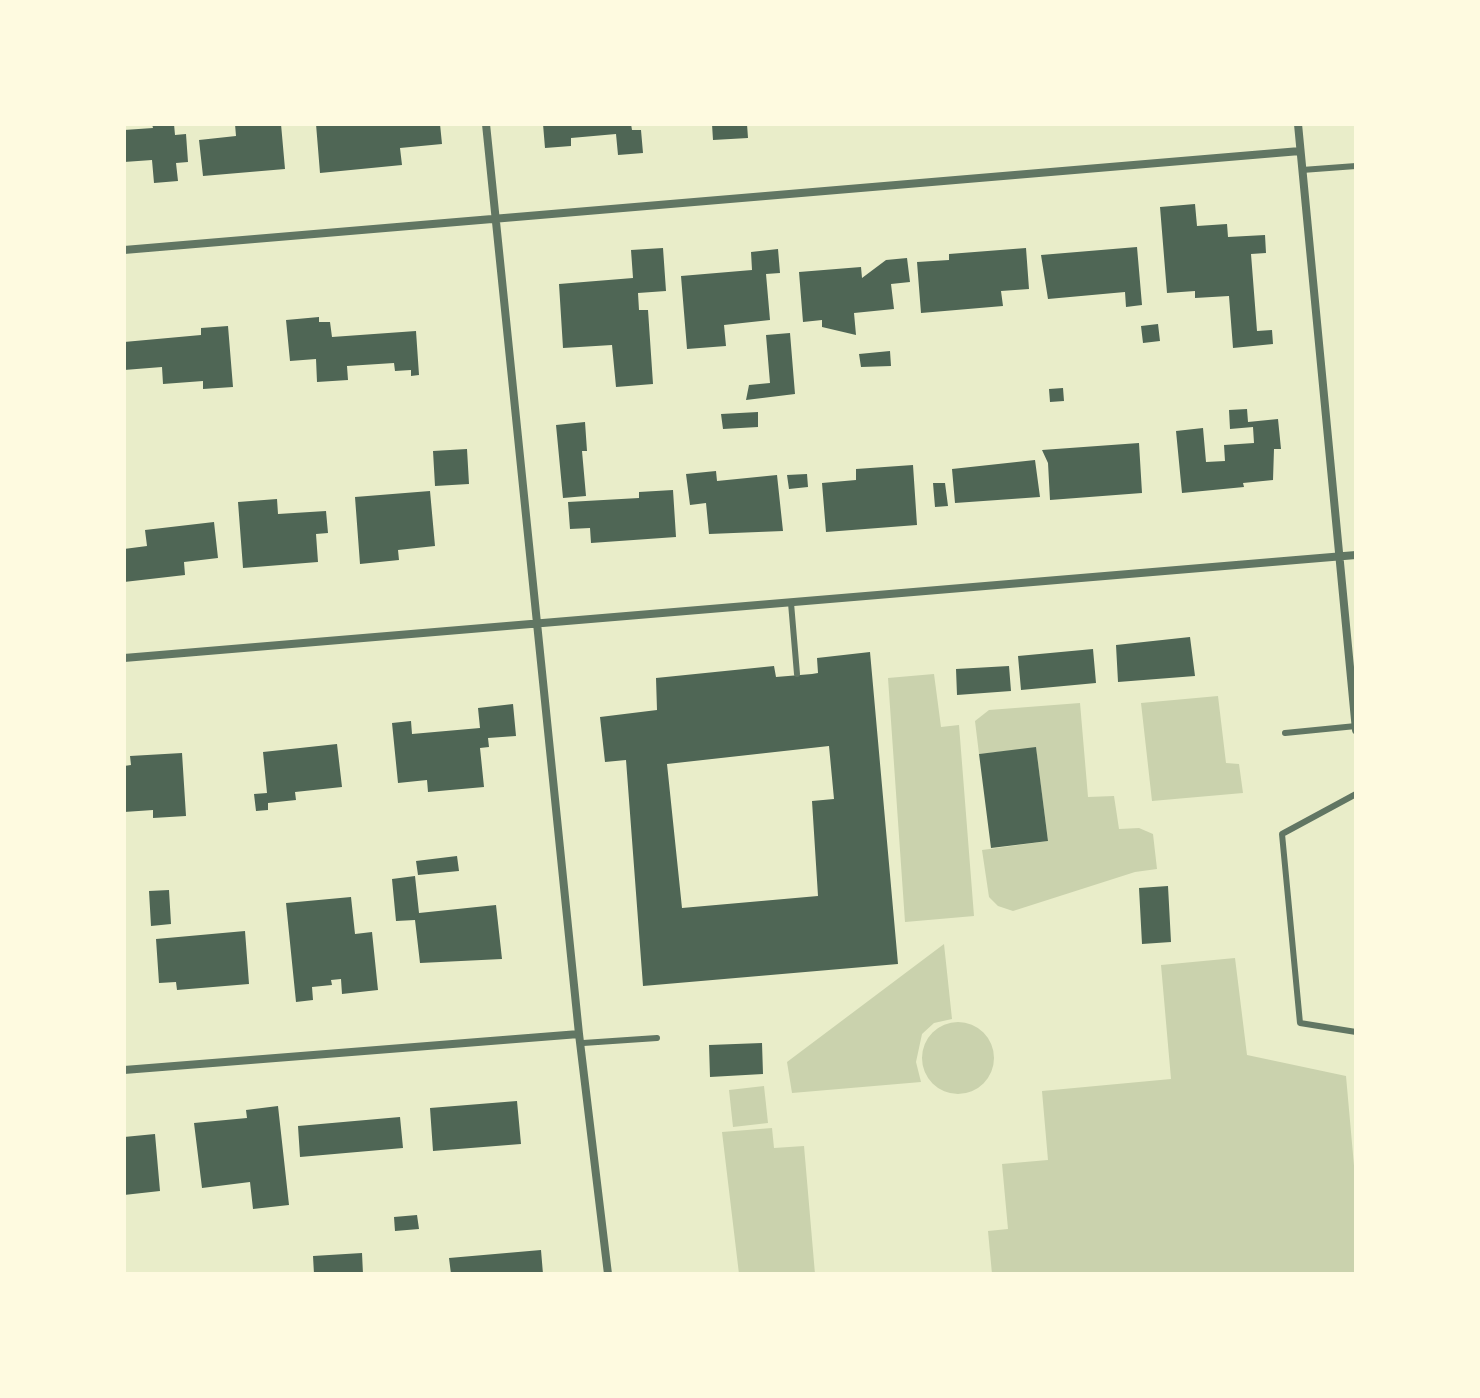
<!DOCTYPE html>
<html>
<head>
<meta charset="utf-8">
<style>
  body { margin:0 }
  #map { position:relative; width:1480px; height:1398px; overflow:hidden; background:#e9edc9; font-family:Figtree,sans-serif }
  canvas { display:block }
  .frame { position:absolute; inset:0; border:126px solid #fefae0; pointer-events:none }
</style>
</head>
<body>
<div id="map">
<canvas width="1480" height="1398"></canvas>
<div class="frame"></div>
</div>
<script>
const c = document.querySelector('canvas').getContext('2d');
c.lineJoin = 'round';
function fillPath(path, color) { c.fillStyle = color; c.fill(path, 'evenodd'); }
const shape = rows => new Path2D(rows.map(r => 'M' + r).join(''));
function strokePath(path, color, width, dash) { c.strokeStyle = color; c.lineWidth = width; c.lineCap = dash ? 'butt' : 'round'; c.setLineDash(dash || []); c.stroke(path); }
fillPath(shape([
  [934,674,941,727,959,725,974,916,905,922,888,678],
  [1218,696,1226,763,1239,764,1243,793,1152,801,1141,703],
  [1080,703,1088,797,1114,796,1119,829,1139,828,1153,834,1157,869,1135,872,1013,911,998,906,989,897,982,850,1048,841,1036,748,979,754,975,721,989,710],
  [944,944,952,1019,934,1023,922,1034,916,1062,921,1082,792,1093,787,1062],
  [1235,958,1247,1055,1346,1076,1356,1188,1356,1274,992,1274,988,1231,1008,1229,1002,1164,1048,1160,1042,1091,1171,1079,1161,965],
  '922 1058a36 36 0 1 1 72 0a36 36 0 1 1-72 0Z',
  [764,1086,768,1123,733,1127,729,1090],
  [772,1128,774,1148,804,1146,815,1274,739,1274,722,1132]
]), '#cad2ad');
fillPath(shape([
  [152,124,174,124,175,135,186,134,188,162,176,163,178,181,154,183,152,160,124,162,124,130,153,128],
  [235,124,281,124,285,169,203,176,199,140,236,136],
  [316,124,440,124,442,144,400,148,402,165,320,173],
  [543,124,631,124,632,130,641,130,643,153,618,155,616,134,571,138,571,146,545,148],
  [712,124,747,124,748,138,713,140],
  [1195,204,1197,226,1227,224,1228,237,1265,235,1266,253,1251,254,1257,331,1272,330,1273,344,1233,348,1229,296,1195,298,1195,291,1167,293,1160,207],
  [1137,247,1142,305,1126,307,1125,292,1048,299,1041,255],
  [663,248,666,291,638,293,639,310,648,310,653,384,616,387,612,345,563,348,559,284,633,278,631,250],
  [1026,248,1029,289,1001,291,1003,306,921,313,917,262,949,260,949,254],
  [778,249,780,273,766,274,770,320,724,325,726,346,687,349,681,276,752,270,751,252],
  [907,258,910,282,891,284,894,309,854,313,856,335,822,327,822,320,803,322,799,272,861,267,862,278,886,260],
  [319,317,319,322,330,322,332,337,416,331,419,375,411,376,411,370,395,371,394,363,347,366,348,380,317,382,316,359,290,361,286,320],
  [1158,324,1160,341,1143,343,1141,326],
  [228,326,233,387,203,389,203,381,163,384,162,367,124,370,124,342,201,335,201,328],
  [790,333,795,394,746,400,749,385,770,383,766,335],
  [890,351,891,366,861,367,859,354],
  [1063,388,1064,401,1050,402,1049,389],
  [1247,409,1248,422,1278,419,1281,449,1274,449,1273,480,1243,483,1244,487,1182,493,1176,431,1203,428,1206,462,1225,461,1224,445,1254,443,1253,427,1230,429,1229,410],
  [758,412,758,427,723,429,721,414],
  [585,422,587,451,582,451,586,496,563,498,556,425],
  [1139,443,1142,493,1050,500,1048,463,1042,450],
  [467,449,469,484,435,486,433,451],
  [1035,460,1040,497,955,503,952,469],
  [913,465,917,525,826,532,822,483,856,480,856,469],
  [716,471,717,481,777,475,783,531,709,534,706,503,690,505,686,474],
  [807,474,808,487,789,489,787,475],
  [933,483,945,483,948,506,935,507],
  [673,490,676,537,591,543,590,528,570,529,568,502,639,498,639,492],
  [430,491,435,546,398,550,399,560,360,564,355,497],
  [277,499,278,514,326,511,328,533,316,534,318,562,243,568,238,502],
  [214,522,218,558,184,562,185,575,124,582,124,549,147,546,145,530],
  [1190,637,1195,676,1118,682,1116,645],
  [1093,649,1096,683,1021,690,1018,656],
  [870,652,898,964,643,986,626,760,605,762,600,717,657,710,656,678,774,666,776,677,812,674,818,673,817,658],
  [829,746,834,799,812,801,818,896,682,908,667,764],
  [1009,666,1011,691,957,695,956,669],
  [513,704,516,736,488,738,489,747,480,748,484,787,428,792,427,780,398,783,392,723,411,721,412,734,480,728,478,708],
  [337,744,342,787,295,792,296,800,268,803,268,810,256,811,254,794,267,793,263,752],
  [1036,747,1048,841,991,848,979,754],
  [182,753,186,816,153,818,153,810,124,812,124,766,131,765,130,756],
  [457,856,459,871,418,875,416,861],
  [415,876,419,913,496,905,502,959,420,963,415,920,396,921,392,879],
  [1168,886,1171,942,1142,944,1139,888],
  [169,890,171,924,151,926,149,891],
  [351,897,355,934,372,932,378,990,342,994,341,979,331,980,332,985,312,987,313,1000,296,1002,286,903],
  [245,931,249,984,177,990,176,982,159,983,156,939],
  [762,1043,763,1074,710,1077,709,1045],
  [517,1101,521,1144,433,1151,430,1108],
  [278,1106,289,1205,253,1209,250,1182,202,1188,194,1123,247,1118,246,1110],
  [400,1117,403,1148,300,1157,298,1126],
  [155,1134,160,1191,124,1195,124,1137],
  [417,1215,419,1229,395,1231,394,1217],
  [541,1250,543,1274,451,1274,449,1258],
  [362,1253,363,1274,314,1274,313,1256]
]), '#4f6655');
strokePath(shape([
  [1302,170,1356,166],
  [791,603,797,674],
  [1285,733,1356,726],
  [1356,794,1282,834,1300,1023,1356,1032],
  [583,1043,657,1038]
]), '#617663', 6);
strokePath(shape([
  [486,124,579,1034,608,1274],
  [1298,124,1356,730],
  [124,250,1300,151],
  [124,658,1356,555],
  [124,1070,579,1034]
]), '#617663', 8);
</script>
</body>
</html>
